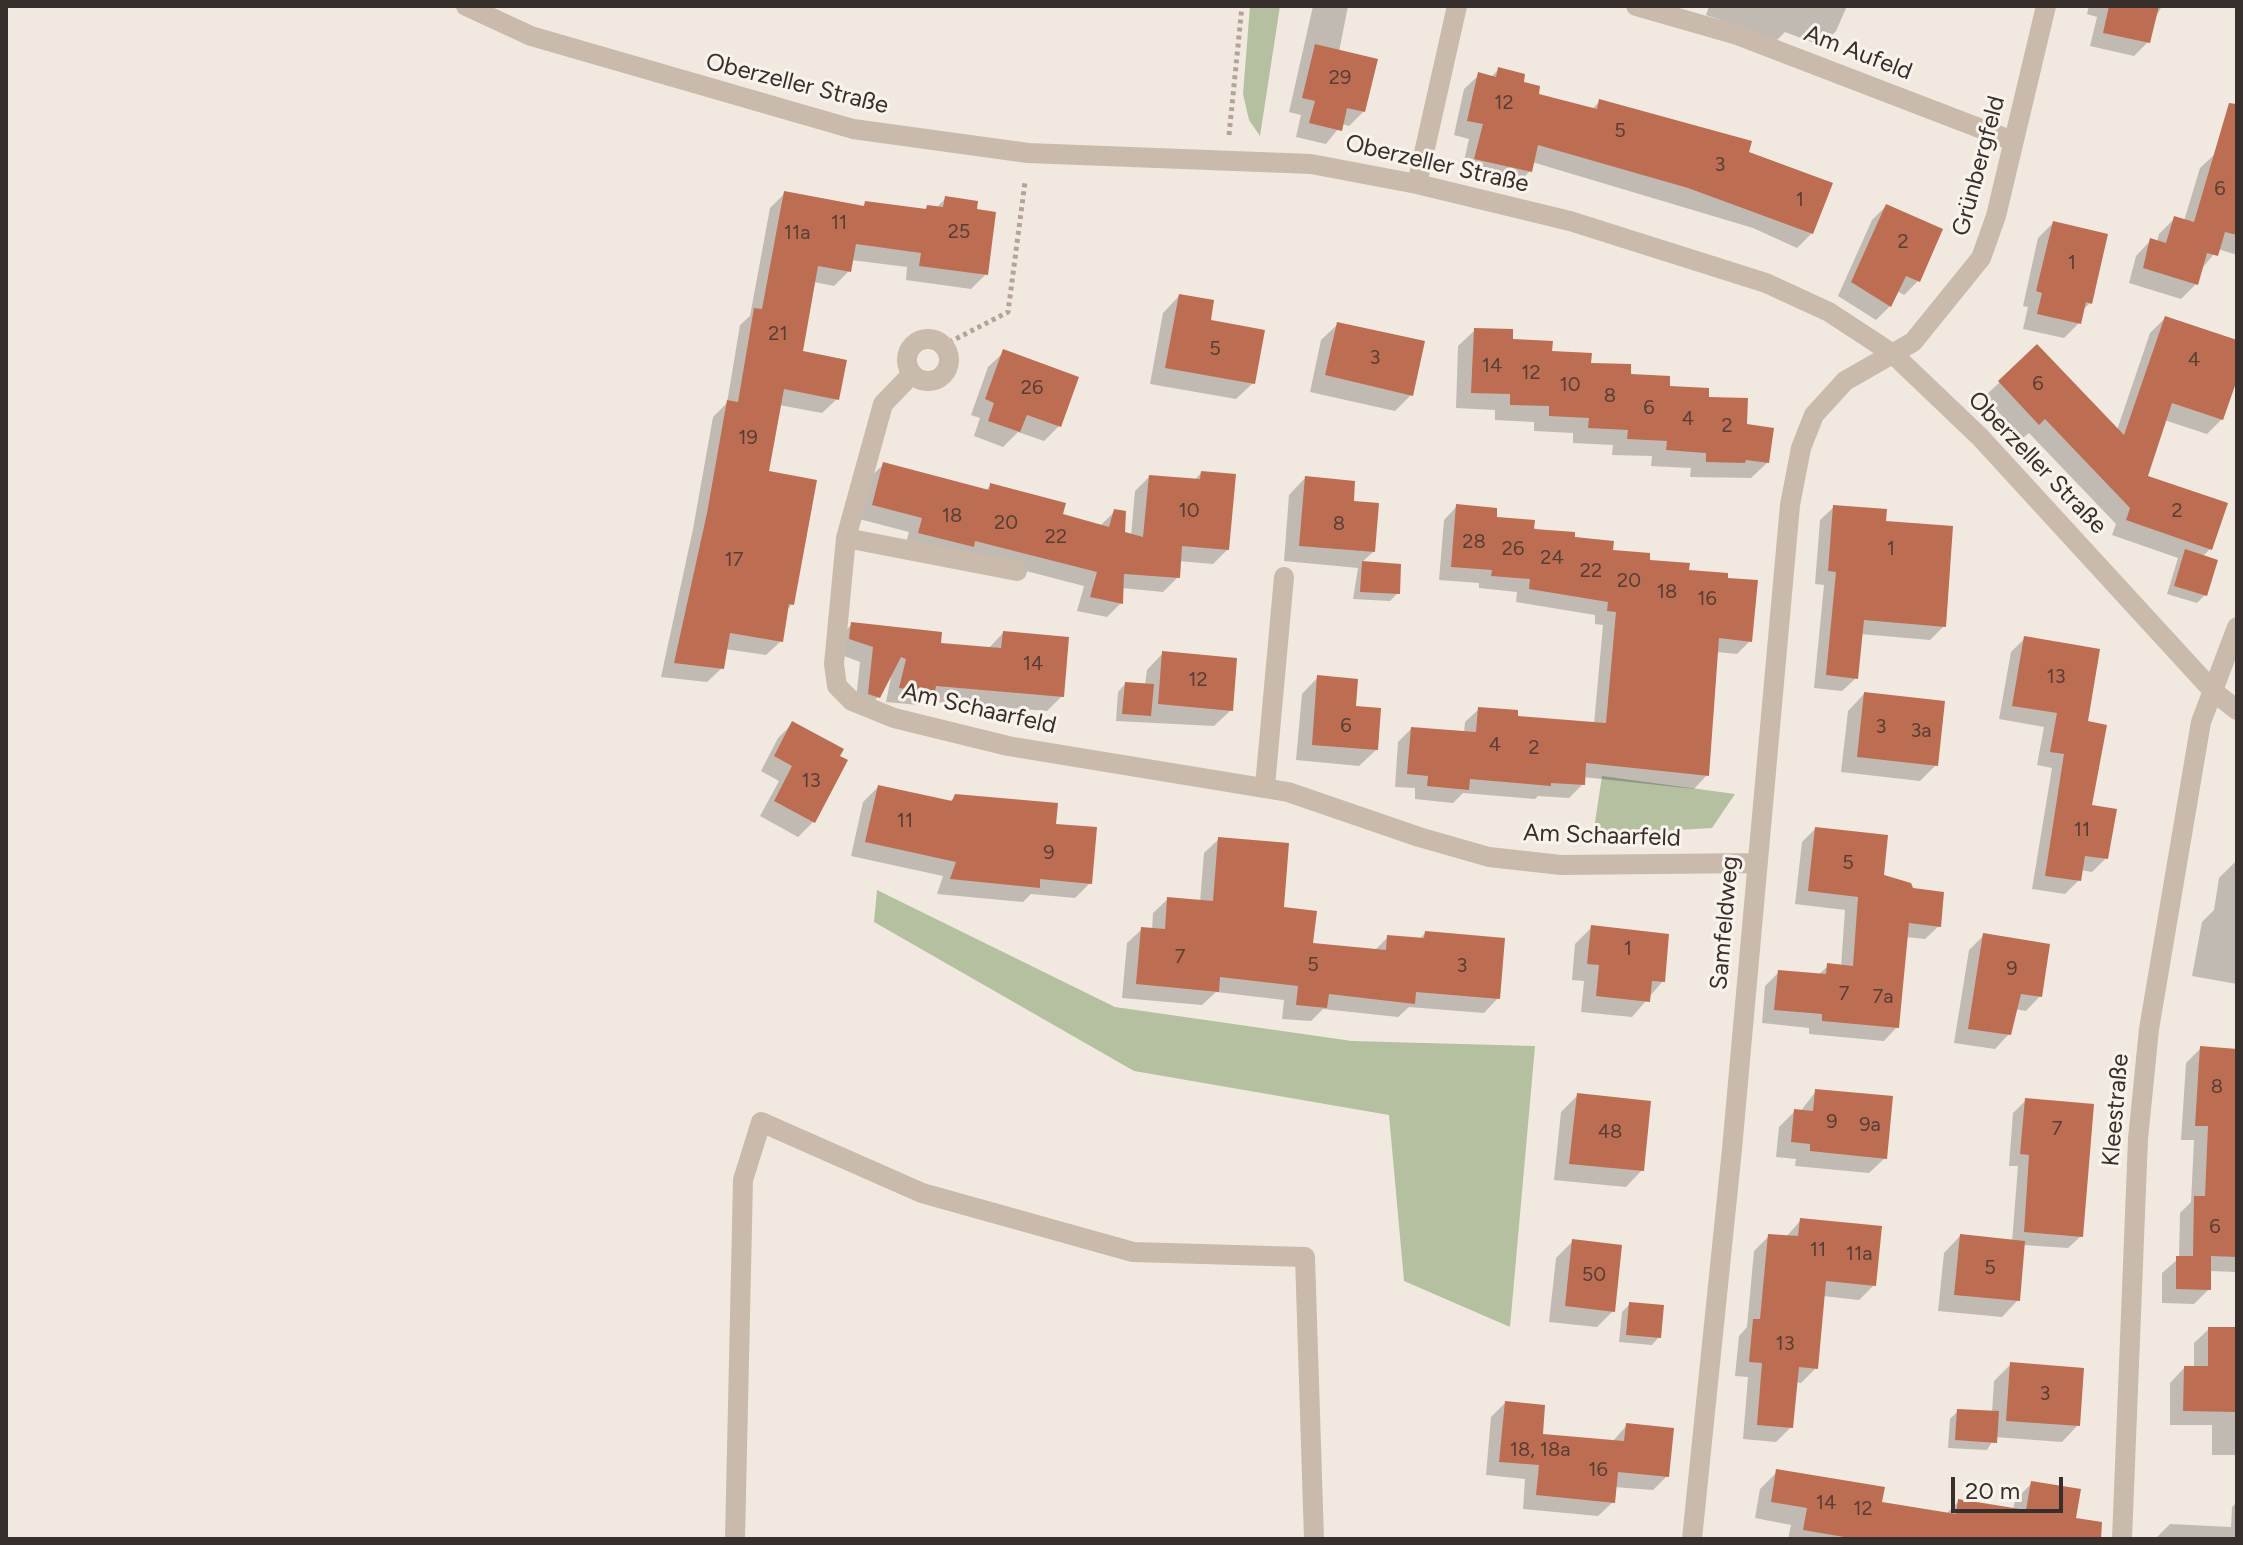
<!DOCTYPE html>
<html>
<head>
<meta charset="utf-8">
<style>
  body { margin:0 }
  #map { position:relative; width:2243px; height:1545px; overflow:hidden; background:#f1e9e0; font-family:Figtree,sans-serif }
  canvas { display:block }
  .frame { position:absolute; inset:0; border:8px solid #372f2b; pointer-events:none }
  .scale { position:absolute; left:1951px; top:1477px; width:112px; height:36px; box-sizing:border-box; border:4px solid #372f2b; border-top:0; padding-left:10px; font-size:24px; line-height:28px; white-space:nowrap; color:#372f2b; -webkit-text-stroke:6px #f9f3ec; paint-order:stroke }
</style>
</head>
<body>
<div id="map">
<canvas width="2243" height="1545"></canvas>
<div class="frame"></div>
<div class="scale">20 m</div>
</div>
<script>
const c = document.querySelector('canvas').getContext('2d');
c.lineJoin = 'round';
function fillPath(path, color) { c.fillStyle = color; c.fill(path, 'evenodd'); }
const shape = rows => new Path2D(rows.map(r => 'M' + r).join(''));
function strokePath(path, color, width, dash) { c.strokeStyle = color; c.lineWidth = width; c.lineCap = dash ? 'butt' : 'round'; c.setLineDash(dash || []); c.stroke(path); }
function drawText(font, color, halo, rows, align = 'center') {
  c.font = font + ' Figtree,sans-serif'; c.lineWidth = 6; c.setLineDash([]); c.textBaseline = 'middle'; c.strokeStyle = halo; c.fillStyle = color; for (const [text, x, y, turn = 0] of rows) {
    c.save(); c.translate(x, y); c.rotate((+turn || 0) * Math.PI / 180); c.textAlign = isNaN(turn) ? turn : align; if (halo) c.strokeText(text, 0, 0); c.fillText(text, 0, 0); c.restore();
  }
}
fillPath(shape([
  [1250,6,1280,6,1260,136,1249,120,1243,94],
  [1602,776,1735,794,1712,828,1593,835],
  [877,890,1115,1007,1352,1041,1535,1046,1510,1327,1404,1281,1389,1115,1134,1071,874,922]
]), '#b5c0a1');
fillPath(shape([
  [1313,6,1348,6,1339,52,1364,111,1349,126,1342,124,1326,144,1296,137,1301,115,1289,112],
  [1709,6,1847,6,1836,31,1822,46,1785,32,1777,40,1706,15],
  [2089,6,2162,6,2153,22,2148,42,2134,56,2090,46,2097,17,2087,14],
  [1498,70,1536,96,1591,110,1600,101,1812,233,1797,248,1753,228,1532,162,1530,171,1515,186,1461,174,1469,139,1454,135,1464,89,1479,75,1491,77],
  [2216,153,2237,159,2237,255,2218,249,2200,271,2196,284,2181,299,2129,283,2136,256,2151,240,2157,242,2159,234,2175,218,2184,221,2200,168],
  [785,193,862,207,866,203,924,211,928,207,936,208,945,199,986,274,971,289,906,280,907,267,851,260,849,271,834,286,814,282,801,353,837,399,822,413,779,405,767,473,792,604,786,611,781,641,766,655,725,649,722,668,707,682,661,677,693,529,713,417,727,403,740,325,750,316,770,208],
  [1886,206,1918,281,1904,295,1897,291,1890,306,1876,320,1838,296,1872,220],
  [2053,223,2090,303,2082,311,2079,323,2064,338,2023,329,2028,307,2023,306,2038,238],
  [1179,296,1208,322,1253,383,1236,399,1150,384,1163,313],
  [2165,318,2237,342,2237,374,2222,419,2207,434,2164,420,2146,477,2211,548,2202,557,2205,595,2197,603,2167,594,2178,558,2112,535,2116,524,2029,433,2023,438,1984,397,2037,347,2117,430,2150,333],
  [1338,324,1411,395,1395,411,1310,392,1321,340],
  [1475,330,1707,399,1745,426,1768,462,1751,478,1690,477,1691,468,1651,466,1652,456,1612,455,1613,445,1573,443,1573,433,1534,431,1534,422,1495,420,1495,410,1456,408,1458,346],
  [1004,352,1059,426,1044,441,1018,432,1003,447,974,436,980,418,971,415,988,367],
  [884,464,985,491,991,485,1060,516,1101,525,1115,511,1123,534,1131,536,1135,491,1149,477,1194,481,1201,473,1227,550,1213,564,1179,561,1178,577,1163,592,1122,588,1121,603,1107,617,1077,611,1084,586,964,555,905,547,909,532,859,519,869,478],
  [1305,478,1352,503,1373,552,1361,563,1399,566,1398,593,1390,601,1353,599,1358,568,1284,561,1289,495],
  [1457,506,1687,572,1750,641,1737,654,1716,652,1707,775,1694,789,1583,777,1583,784,1569,798,1538,796,1535,799,1463,793,1453,803,1415,799,1415,788,1395,787,1398,742,1411,729,1464,733,1465,722,1479,709,1516,717,1594,724,1603,625,1595,624,1595,615,1516,602,1517,592,1479,588,1479,583,1439,580,1444,520],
  [1834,507,1884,523,1944,626,1930,640,1860,634,1856,678,1842,691,1814,688,1824,585,1815,584,1820,520],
  [852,624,938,645,988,649,1003,633,1062,696,1047,711,923,701,919,705,886,702,892,672,878,697,863,712,855,708,860,662,836,653,837,639],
  [2025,638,2085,723,2090,807,2106,858,2092,872,2081,870,2079,880,2065,894,2032,889,2052,768,2037,765,2044,727,1999,719,2011,652],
  [1163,653,1231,710,1214,726,1116,721,1118,692,1125,684,1145,685,1147,670],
  [1318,677,1376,750,1359,766,1296,760,1302,694],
  [1864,694,1936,765,1920,781,1841,772,1848,711],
  [793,723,813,822,798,837,760,816,779,781,761,771,778,738],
  [878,787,949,802,956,796,1054,825,1090,883,1075,898,1031,894,1023,902,937,894,943,876,851,856,863,802],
  [1815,829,1881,876,1939,926,1925,939,1906,937,1897,1027,1884,1041,1809,1034,1809,1028,1762,1023,1765,986,1779,972,1817,976,1828,966,1841,967,1845,910,1795,904,1802,842],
  [1219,839,1311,945,1374,951,1388,937,1419,940,1425,933,1498,998,1484,1013,1409,1007,1398,1017,1323,1009,1311,1021,1282,1019,1284,1000,1216,992,1202,1005,1122,998,1127,943,1142,929,1152,930,1153,913,1168,899,1200,902,1204,853],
  [2237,860,2237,984,2192,976,2202,922,2214,910,2219,878],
  [1592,927,1663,981,1632,1017,1581,1012,1584,981,1572,980,1575,944],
  [1983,936,2040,996,2026,1011,2015,1009,2009,1034,1995,1049,1954,1043,1969,950],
  [2201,1048,2237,1051,2237,1272,2209,1271,2209,1289,2194,1304,2162,1303,2162,1273,2179,1258,2180,1213,2191,1202,2194,1140,2181,1140,2186,1063],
  [1816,1091,1885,1158,1869,1173,1795,1166,1796,1159,1776,1157,1779,1127,1795,1111,1800,1112],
  [1578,1095,1642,1170,1626,1187,1554,1180,1561,1112],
  [2026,1100,2081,1236,2068,1248,2023,1245,2018,1300,2002,1317,1938,1311,1944,1253,1960,1236,2012,1242,2018,1166,2009,1166,2013,1113],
  [1801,1220,1874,1285,1859,1300,1823,1296,1816,1368,1801,1383,1795,1382,1791,1427,1776,1442,1743,1439,1748,1377,1735,1376,1739,1336,1747,1327,1754,1251,1769,1236,1786,1237],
  [1573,1241,1613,1311,1597,1327,1549,1322,1556,1258],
  [1630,1304,1659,1337,1652,1345,1619,1342,1622,1312],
  [2209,1329,2237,1329,2237,1455,2212,1455,2212,1425,2170,1425,2170,1383,2184,1368,2194,1368,2194,1343],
  [2011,1364,2078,1425,2062,1442,1995,1437,1987,1450,1948,1448,1950,1419,1958,1411,1992,1413,1994,1381],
  [1505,1403,1540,1436,1612,1442,1627,1425,1667,1476,1653,1490,1614,1487,1613,1502,1598,1516,1523,1509,1525,1479,1486,1475,1491,1417],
  [1777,1472,1880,1504,1945,1515,1959,1501,2013,1510,2015,1500,2032,1483,2071,1539,1788,1539,1791,1525,1755,1518,1760,1489],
  [2237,1502,2237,1539,2155,1539,2170,1524,2231,1527,2232,1507]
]), '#0003');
fillPath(shape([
  [2109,6,2159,6,2150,43,2103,33],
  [1315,44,1378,59,1365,112,1347,108,1342,131,1309,123,1315,101,1302,98],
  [1498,67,1525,74,1524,82,1540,86,1539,94,1597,109,1599,99,1752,141,1749,152,1833,183,1813,234,1688,188,1538,145,1532,172,1474,159,1483,124,1467,121,1478,72,1496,77],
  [2229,103,2237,104,2237,235,2225,232,2218,256,2207,253,2198,285,2143,268,2150,238,2166,243,2174,216,2194,222],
  [784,191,864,206,865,201,926,209,927,205,943,207,945,196,978,201,977,209,996,212,988,275,919,266,921,253,856,244,851,272,818,266,803,351,847,360,839,400,784,389,769,471,817,480,794,605,789,604,783,642,730,633,724,669,674,663,707,513,727,400,738,402,754,308,762,309],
  [1886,204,1943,229,1920,282,1906,276,1891,307,1851,282],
  [2053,221,2108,234,2092,304,2086,302,2081,324,2037,314,2042,293,2036,291],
  [1179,294,1214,300,1211,320,1265,330,1255,384,1165,368],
  [2165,316,2237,340,2237,380,2223,420,2172,403,2148,476,2228,503,2212,550,2126,520,2130,508,2045,419,2039,425,1998,381,2037,344,2124,435],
  [1337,322,1425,341,1413,396,1325,375],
  [1474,328,1513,329,1513,339,1553,341,1552,351,1592,353,1591,363,1631,364,1631,374,1670,376,1670,386,1709,388,1709,397,1748,398,1747,424,1774,428,1769,463,1746,460,1745,463,1706,462,1706,453,1666,450,1667,441,1627,439,1628,430,1588,428,1589,418,1549,416,1549,406,1510,405,1510,394,1471,393],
  [1003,349,1079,377,1061,427,1027,415,1020,432,988,421,994,403,985,399],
  [883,462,989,490,990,483,1066,503,1063,514,1109,527,1114,509,1126,511,1125,532,1143,537,1149,475,1200,479,1201,471,1236,474,1229,550,1182,546,1180,578,1124,574,1123,604,1090,597,1097,572,975,541,974,547,918,533,922,518,872,505],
  [1305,476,1355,481,1354,501,1379,503,1375,552,1299,546],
  [1456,504,1497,508,1497,517,1535,520,1534,529,1575,532,1575,537,1614,541,1613,550,1650,553,1650,560,1690,563,1689,570,1728,573,1728,578,1758,580,1752,642,1719,638,1709,776,1586,763,1585,785,1551,783,1551,786,1470,779,1469,790,1427,786,1428,776,1407,774,1411,727,1476,732,1478,707,1518,710,1518,716,1606,723,1616,612,1607,611,1608,602,1529,589,1530,579,1491,576,1492,570,1451,567],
  [1833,505,1887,509,1886,521,1953,526,1946,627,1864,620,1858,679,1826,675,1836,572,1828,571],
  [2185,549,2218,560,2207,596,2174,586],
  [1362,561,1401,564,1400,594,1360,592],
  [851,622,942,632,941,643,1001,648,1003,631,1069,637,1064,697,936,686,935,692,899,688,906,659,901,657,880,698,868,694,873,647,849,639],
  [2024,636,2100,649,2088,721,2107,725,2092,805,2117,809,2108,859,2085,856,2081,881,2045,876,2064,754,2050,752,2057,713,2012,706],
  [1162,651,1237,658,1233,711,1158,704],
  [1317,675,1358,679,1356,706,1381,708,1378,750,1312,745],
  [1125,682,1154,684,1151,716,1122,714],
  [1864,692,1945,701,1938,766,1857,757],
  [792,721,844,749,840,756,848,760,815,823,774,801,792,766,774,756],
  [878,785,952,801,955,794,1058,803,1056,824,1097,827,1092,884,1040,879,1040,888,950,879,956,862,865,842],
  [1815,827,1888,835,1884,875,1911,883,1913,888,1944,892,1941,927,1909,923,1899,1028,1822,1021,1822,1014,1774,1010,1778,970,1826,974,1827,963,1853,966,1858,897,1808,891],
  [1218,837,1289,843,1284,907,1317,911,1313,943,1386,950,1387,935,1424,938,1425,931,1505,938,1500,999,1416,992,1415,1004,1329,994,1327,1008,1296,1005,1298,986,1220,977,1219,992,1136,984,1141,927,1165,929,1167,897,1213,901],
  [1591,925,1669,934,1665,982,1652,981,1650,1002,1596,996,1599,965,1587,964],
  [1983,933,2050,944,2042,997,2021,994,2011,1035,1968,1029],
  [2200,1046,2237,1049,2237,1257,2211,1256,2211,1290,2176,1289,2176,1256,2201,1256,2193,1256,2194,1196,2205,1196,2208,1126,2195,1126],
  [1815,1089,1893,1096,1887,1159,1810,1151,1810,1144,1791,1142,1794,1109,1813,1111],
  [1577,1093,1651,1101,1644,1171,1569,1164],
  [2025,1098,2094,1104,2083,1237,2024,1232,2029,1155,2020,1154],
  [1800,1218,1882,1226,1876,1286,1826,1281,1818,1369,1799,1367,1793,1428,1757,1425,1762,1363,1749,1362,1753,1319,1760,1319,1768,1234,1798,1236],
  [1960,1234,2025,1241,2020,1301,1954,1295],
  [1572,1239,1622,1245,1615,1312,1565,1306],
  [1629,1302,1664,1305,1661,1338,1626,1335],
  [2208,1327,2237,1327,2237,1412,2183,1411,2184,1366,2208,1366],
  [2010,1362,2084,1368,2080,1426,2006,1421],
  [1505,1401,1545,1405,1543,1434,1624,1441,1626,1423,1674,1428,1669,1477,1618,1472,1615,1503,1536,1495,1539,1465,1499,1462],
  [1957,1409,1999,1411,1997,1443,1955,1440],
  [1776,1469,1885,1487,1882,1502,1956,1514,1958,1499,2026,1510,2031,1481,2081,1489,2076,1518,2102,1522,2101,1539,1856,1539,1803,1530,1807,1508,1771,1502]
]), '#bd6d52');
strokePath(shape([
  [1229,135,1242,6],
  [942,346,1008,312,1025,182]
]), '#b5a496', 5, [4, 4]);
strokePath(shape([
  [466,6,531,36,853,129,1028,153,1311,164,1417,184,1570,221,1766,283,1829,312,1893,354,1980,437,2214,692,2237,710],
  [1636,6,1737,35,2013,141],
  [1417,184,1457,6],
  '907 360a21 21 0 1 1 42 0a21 21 0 1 1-42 0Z',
  [912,374,883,404,846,538,834,664,837,686,852,701,894,718,1008,746,1288,792,1419,837,1489,857,1561,865,1756,863],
  [846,538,1017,571],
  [1265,786,1284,577],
  [735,1539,743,1180,761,1122,922,1193,1133,1252,1305,1257,1314,1539],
  [1692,1539,1732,1149,1790,505,1801,448,1814,415,1845,381,1913,342,1981,258,1996,216,2046,6],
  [2122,1539,2138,1139,2149,1029,2201,722,2237,627]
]), '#c9baac', 20);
drawText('20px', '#583e35', null, [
  ["29",1340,78],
  ["12",1504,103],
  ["5",1620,131],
  ["3",1720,165],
  ["6",2220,189],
  ["1",1800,200],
  ["11",839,223],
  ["25",959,232],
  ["11a",797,233],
  ["2",1903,242],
  ["1",2072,263],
  ["21",778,334],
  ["5",1215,349],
  ["3",1375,358],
  ["4",2194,360],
  ["14",1492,366],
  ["12",1531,373],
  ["6",2038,384],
  ["10",1570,385],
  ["26",1032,388],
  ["8",1610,396],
  ["6",1649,408],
  ["4",1688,419],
  ["2",1727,426],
  ["19",748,438],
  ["10",1189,511],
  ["2",2177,511],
  ["18",952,516],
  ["20",1006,523],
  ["8",1339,524],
  ["22",1056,537],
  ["28",1474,542],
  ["26",1513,549],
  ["1",1891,549],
  ["24",1552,558],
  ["17",734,560],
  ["22",1591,571],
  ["20",1629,581],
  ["18",1667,592],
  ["16",1707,599],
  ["14",1033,664],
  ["13",2056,677],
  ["12",1198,680],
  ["6",1346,726],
  ["3",1881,727],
  ["3a",1921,731],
  ["4",1495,745],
  ["2",1534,748],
  ["13",811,781],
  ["11",905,821],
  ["11",2082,830],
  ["9",1049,853],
  ["5",1848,863],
  ["1",1628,949],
  ["7",1180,957],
  ["5",1313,965],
  ["3",1462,966],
  ["9",2012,969],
  ["7",1844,994],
  ["7a",1883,997],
  ["8",2217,1087],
  ["9",1832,1122],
  ["9a",1870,1125],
  ["7",2057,1129],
  ["48",1610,1132],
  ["6",2215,1227],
  ["11",1818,1250],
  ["11a",1859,1254],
  ["5",1990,1268],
  ["50",1594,1275],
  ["13",1785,1344],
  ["3",2045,1394],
  ["18, 18a",1540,1450],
  ["16",1598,1470],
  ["14",1826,1503],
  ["12",1863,1509]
]);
drawText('24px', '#372f2b', '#f9f3ec', [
  ["Am Aufeld",1858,53,21],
  ["Oberzeller Straße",797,84,14],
  ["Oberzeller Straße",1437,164,13],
  ["Grünbergfeld",1979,166,-75],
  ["Oberzeller Straße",2037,463,46],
  ["Am Schaarfeld",979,709,13],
  ["Am Schaarfeld",1602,836,2],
  ["Samfeldweg",1725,923,-85],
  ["Kleestraße",2116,1110,-85]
]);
</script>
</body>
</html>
